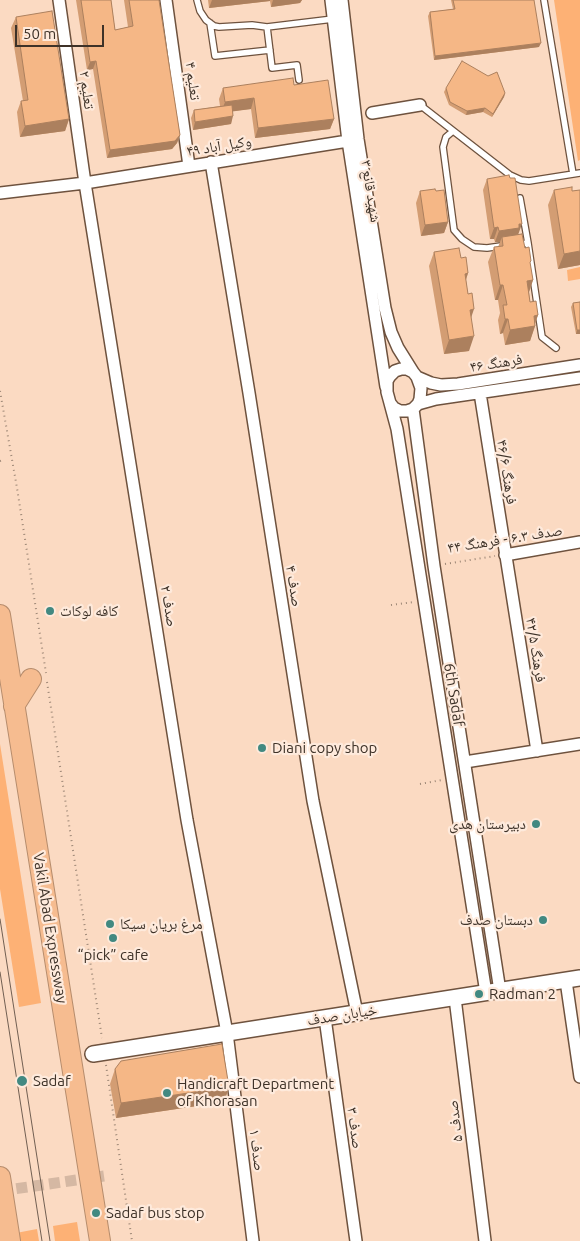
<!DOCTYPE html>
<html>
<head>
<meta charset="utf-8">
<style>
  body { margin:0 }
  #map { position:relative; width:580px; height:1241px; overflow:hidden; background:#fbdac2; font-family:Ubuntu,sans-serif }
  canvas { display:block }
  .scale { position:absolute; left:15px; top:25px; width:89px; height:22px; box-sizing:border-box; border:2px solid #3e3228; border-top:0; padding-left:6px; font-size:15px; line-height:18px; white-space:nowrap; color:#3e3228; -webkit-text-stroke:4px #feeadc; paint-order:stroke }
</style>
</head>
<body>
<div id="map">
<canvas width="580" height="1241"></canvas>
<div class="scale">50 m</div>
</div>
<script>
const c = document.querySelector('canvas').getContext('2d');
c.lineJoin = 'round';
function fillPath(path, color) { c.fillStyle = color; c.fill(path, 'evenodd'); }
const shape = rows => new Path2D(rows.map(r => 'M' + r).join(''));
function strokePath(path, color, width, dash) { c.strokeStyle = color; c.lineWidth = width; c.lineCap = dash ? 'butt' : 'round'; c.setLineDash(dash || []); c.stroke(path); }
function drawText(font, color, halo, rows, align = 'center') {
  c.font = font + ' Ubuntu,"Noto Naskh Arabic",sans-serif'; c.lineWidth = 4.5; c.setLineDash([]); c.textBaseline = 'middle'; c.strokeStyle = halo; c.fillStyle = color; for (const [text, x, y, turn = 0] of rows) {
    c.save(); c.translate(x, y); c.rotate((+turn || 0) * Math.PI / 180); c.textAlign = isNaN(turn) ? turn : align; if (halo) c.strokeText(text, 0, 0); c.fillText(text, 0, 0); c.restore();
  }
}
fillPath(shape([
  [554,0,580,0,580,160,578,161],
  [580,267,580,279,568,281,567,270],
  [0,744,41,1003,19,1007,0,889],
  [77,1222,80,1241,55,1241,53,1226],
  [37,1229,39,1241,17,1241,16,1233]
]), '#fdb175');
strokePath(shape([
  [0,1191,104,1176]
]), '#d5b8a3', 11, [11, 5.5]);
const lane = shape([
  [197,0,200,11,206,20,214,26,219,27,252,25,267,27,333,19],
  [544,0,573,174],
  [210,23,215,56,270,50],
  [267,27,272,68,297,65,299,80],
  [420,105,510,175,521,180,529,181,580,173],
  [453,131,446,137,443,147,454,230,462,239,474,247,487,248,501,246],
  [520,198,528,243],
  [518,244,528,243,542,337,556,348]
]);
const street = shape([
  [59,0,85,183,187,820,227,1033,253,1241],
  [166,0,189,166],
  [331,0,348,141,386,387],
  [342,0,358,139,385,308,391,332,398,348,413,372],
  [372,113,420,105],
  [211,162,249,393,313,801,357,1013],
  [0,193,85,183,354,140],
  [401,369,407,369,413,372,417,377,421,388,420,399,418,404,413,409,407,411,400,411,394,408,390,403,387,392,387,381,390,376,395,371,401,369],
  [417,377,431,383,441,385,458,384,580,365],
  [480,393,537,751],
  [390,403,397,429,486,993],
  [418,404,436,399,580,378],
  [413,409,434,566,500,991],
  [505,555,580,542],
  [465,762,580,744],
  [566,981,580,1077],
  [455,998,485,1241],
  [325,1018,356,1241]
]);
const secondary = shape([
  [93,1054,580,978]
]);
const highway = shape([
  [0,615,100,1241],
  [14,706,31,679],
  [0,1177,10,1241]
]);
strokePath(lane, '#6e523e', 8);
strokePath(street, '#6e523e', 14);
strokePath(secondary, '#6e523e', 18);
strokePath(highway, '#b68c6c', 22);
strokePath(shape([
  [0,391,17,488,46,673],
  [0,461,3,460],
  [445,564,495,556],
  [391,605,414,602],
  [47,682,102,1038],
  [420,784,442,780],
  [106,1065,132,1241]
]), '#9d8776', 2, [1, 4]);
strokePath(lane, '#fff', 5.5);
strokePath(street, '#fff', 11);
strokePath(secondary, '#fff', 15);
strokePath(highway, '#f6bc90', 20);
strokePath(shape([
  [0,919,50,1241],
  [0,972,42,1241]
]), '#715f52', 1);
fillPath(shape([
  [76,0,111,0,115,30,128,27,124,0,159,0,180,135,177,143,172,149,107,158,93,69,87,70],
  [208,0,302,0,300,3,271,7,270,1,209,8],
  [451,0,534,0,539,47,434,60,428,16,430,12,453,9],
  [16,17,69,119,65,131,20,137,17,112,21,101,23,101,11,28],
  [294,85,334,119,330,129,255,138,251,109,233,111,231,124,193,130,191,118,194,110,220,106,219,99,223,88],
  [446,88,505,93,504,97,492,117,483,112,466,115,449,105,444,92],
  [487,179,518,235,525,248,530,264,533,280,529,292,530,302,538,315,535,324,535,326,530,341,505,345,503,333,500,334,498,320,500,313,498,300,495,300,488,262,494,247,498,247,500,242,495,242,494,239,490,239,483,190],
  [554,190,580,265,558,269,548,205],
  [420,191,436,191,448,222,444,233,421,236,416,203],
  [434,252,461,258,468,273,466,280,471,318,469,351,444,354,429,266],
  [580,302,580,334,576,334,571,307,573,303],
  [115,1069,229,1087,224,1102,116,1118,110,1084]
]), '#d39d73');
fillPath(shape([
  [212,0,270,0,270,1,209,8],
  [273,0,302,0,300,3,271,7],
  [541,43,539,47,434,60,435,56],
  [96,61,93,69,87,70,90,62],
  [505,93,504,97,492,117,493,114],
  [254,98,251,109,221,113,225,102],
  [485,108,483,112,466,115,467,111],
  [233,116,231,124,193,130,195,122],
  [69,119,65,131,20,137,25,126],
  [334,119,330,129,255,138,258,128],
  [180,135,177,143,172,149,107,158,110,150],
  [448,222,444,233,421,236,425,225],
  [519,224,522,224,518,235,502,237,500,242,495,242,499,231],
  [498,227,494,239,490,239,494,228],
  [580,251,580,265,558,269,564,254],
  [468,273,463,288,465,274],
  [533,280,528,295,527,281],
  [500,285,503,285,498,300,495,300],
  [474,309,469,324,470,310],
  [538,315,534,326,535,326,530,341,505,345,510,330,534,316],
  [505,319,508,319,503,333,500,334],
  [577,330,580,330,580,334,576,334],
  [474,336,469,351,444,354,449,340],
  [229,1087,224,1102,116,1118,121,1103]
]), '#ac805e');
const building = shape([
  [81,0,111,0,115,30,133,26,129,0,159,0,180,135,175,141,110,150,96,61,90,62,81,0],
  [453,0,534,0,541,43,435,56,430,12,455,9,453,0],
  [52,11,69,119,25,126,21,101,28,100,16,17,52,11],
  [462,61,488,76,497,72,505,93,493,114,485,108,467,111,450,102,446,88,462,61],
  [293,78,294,85,328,80,334,119,258,128,254,98,225,102,223,88,293,78],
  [232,105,233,116,195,122,194,110,232,105],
  [509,175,510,178,515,178,522,224,519,224,519,228,499,231,498,227,494,228,487,179,509,175],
  [572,187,572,191,580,190,580,251,564,254,554,190,572,187],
  [435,189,436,191,444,190,448,222,425,225,420,191,435,189],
  [522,234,525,248,529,247,531,261,530,262,533,280,527,281,530,302,536,301,538,315,534,316,535,326,510,330,508,319,505,319,503,305,507,305,503,285,500,285,494,247,503,246,502,237,522,234],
  [459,248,461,258,466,257,468,273,465,274,468,294,472,293,474,309,470,310,474,336,449,340,434,252,459,248],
  [580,302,580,330,577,330,573,303,580,302],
  [222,1044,229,1087,121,1103,115,1069,121,1061,222,1044]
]);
fillPath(building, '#f5b786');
strokePath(building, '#ac805e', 1);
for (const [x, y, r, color] of [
  [50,611,5,"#428981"],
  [262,748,5,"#428981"],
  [536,824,5,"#428981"],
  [543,920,5,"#428981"],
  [110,924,5,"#428981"],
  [113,938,5,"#428981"],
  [479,994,5,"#428981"],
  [22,1081,6,"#428981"],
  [167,1093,5,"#428981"],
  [96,1213,5,"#428981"]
]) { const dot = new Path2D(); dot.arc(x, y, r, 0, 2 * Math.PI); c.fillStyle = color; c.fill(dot); strokePath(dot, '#feeadc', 2); }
drawText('15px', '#3e3228', '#feeadc', [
  ["تعلیم ۴",193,81,82],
  ["تعلیم ۲",87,90,82],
  ["وکیل آباد ۴۹",219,146,-9],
  ["شهید قانع ۳",371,191,81],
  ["فرهنگ ۴۶",496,363,-9],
  ["فرهنگ ۴۶/۶",507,472,81],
  ["صدف ۶.۳ - فرهنگ ۴۴",505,539,-9],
  ["صدف ۴",294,586,81],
  ["صدف ۲",169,606,81],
  ["فرهنگ ۴۲/۵",536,650,81],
  ["6th Sadaf",454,695,81],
  ["Vakil Abad Expressway",50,928,81],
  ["خیابان صدف",342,1015,-9],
  ["صدف ۵",455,1121,-97],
  ["صدف ۳",355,1128,82],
  ["صدف ۱",257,1150,83]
]);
drawText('15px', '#3e3228', '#feeadc', [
  ["کافه لوکات",60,611],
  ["Diani copy shop",272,748],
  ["دبیرستان هدی",526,824,"right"],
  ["دبستان صدف",533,920,"right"],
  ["مرغ بریان سیکا",120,924],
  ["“pick” cafe",113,955,"center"],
  ["Radman 2",489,994],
  ["Sadaf",33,1081],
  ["Handicraft Department",177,1084],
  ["of Khorasan",177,1101],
  ["Sadaf bus stop",106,1213]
], 'left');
</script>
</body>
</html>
